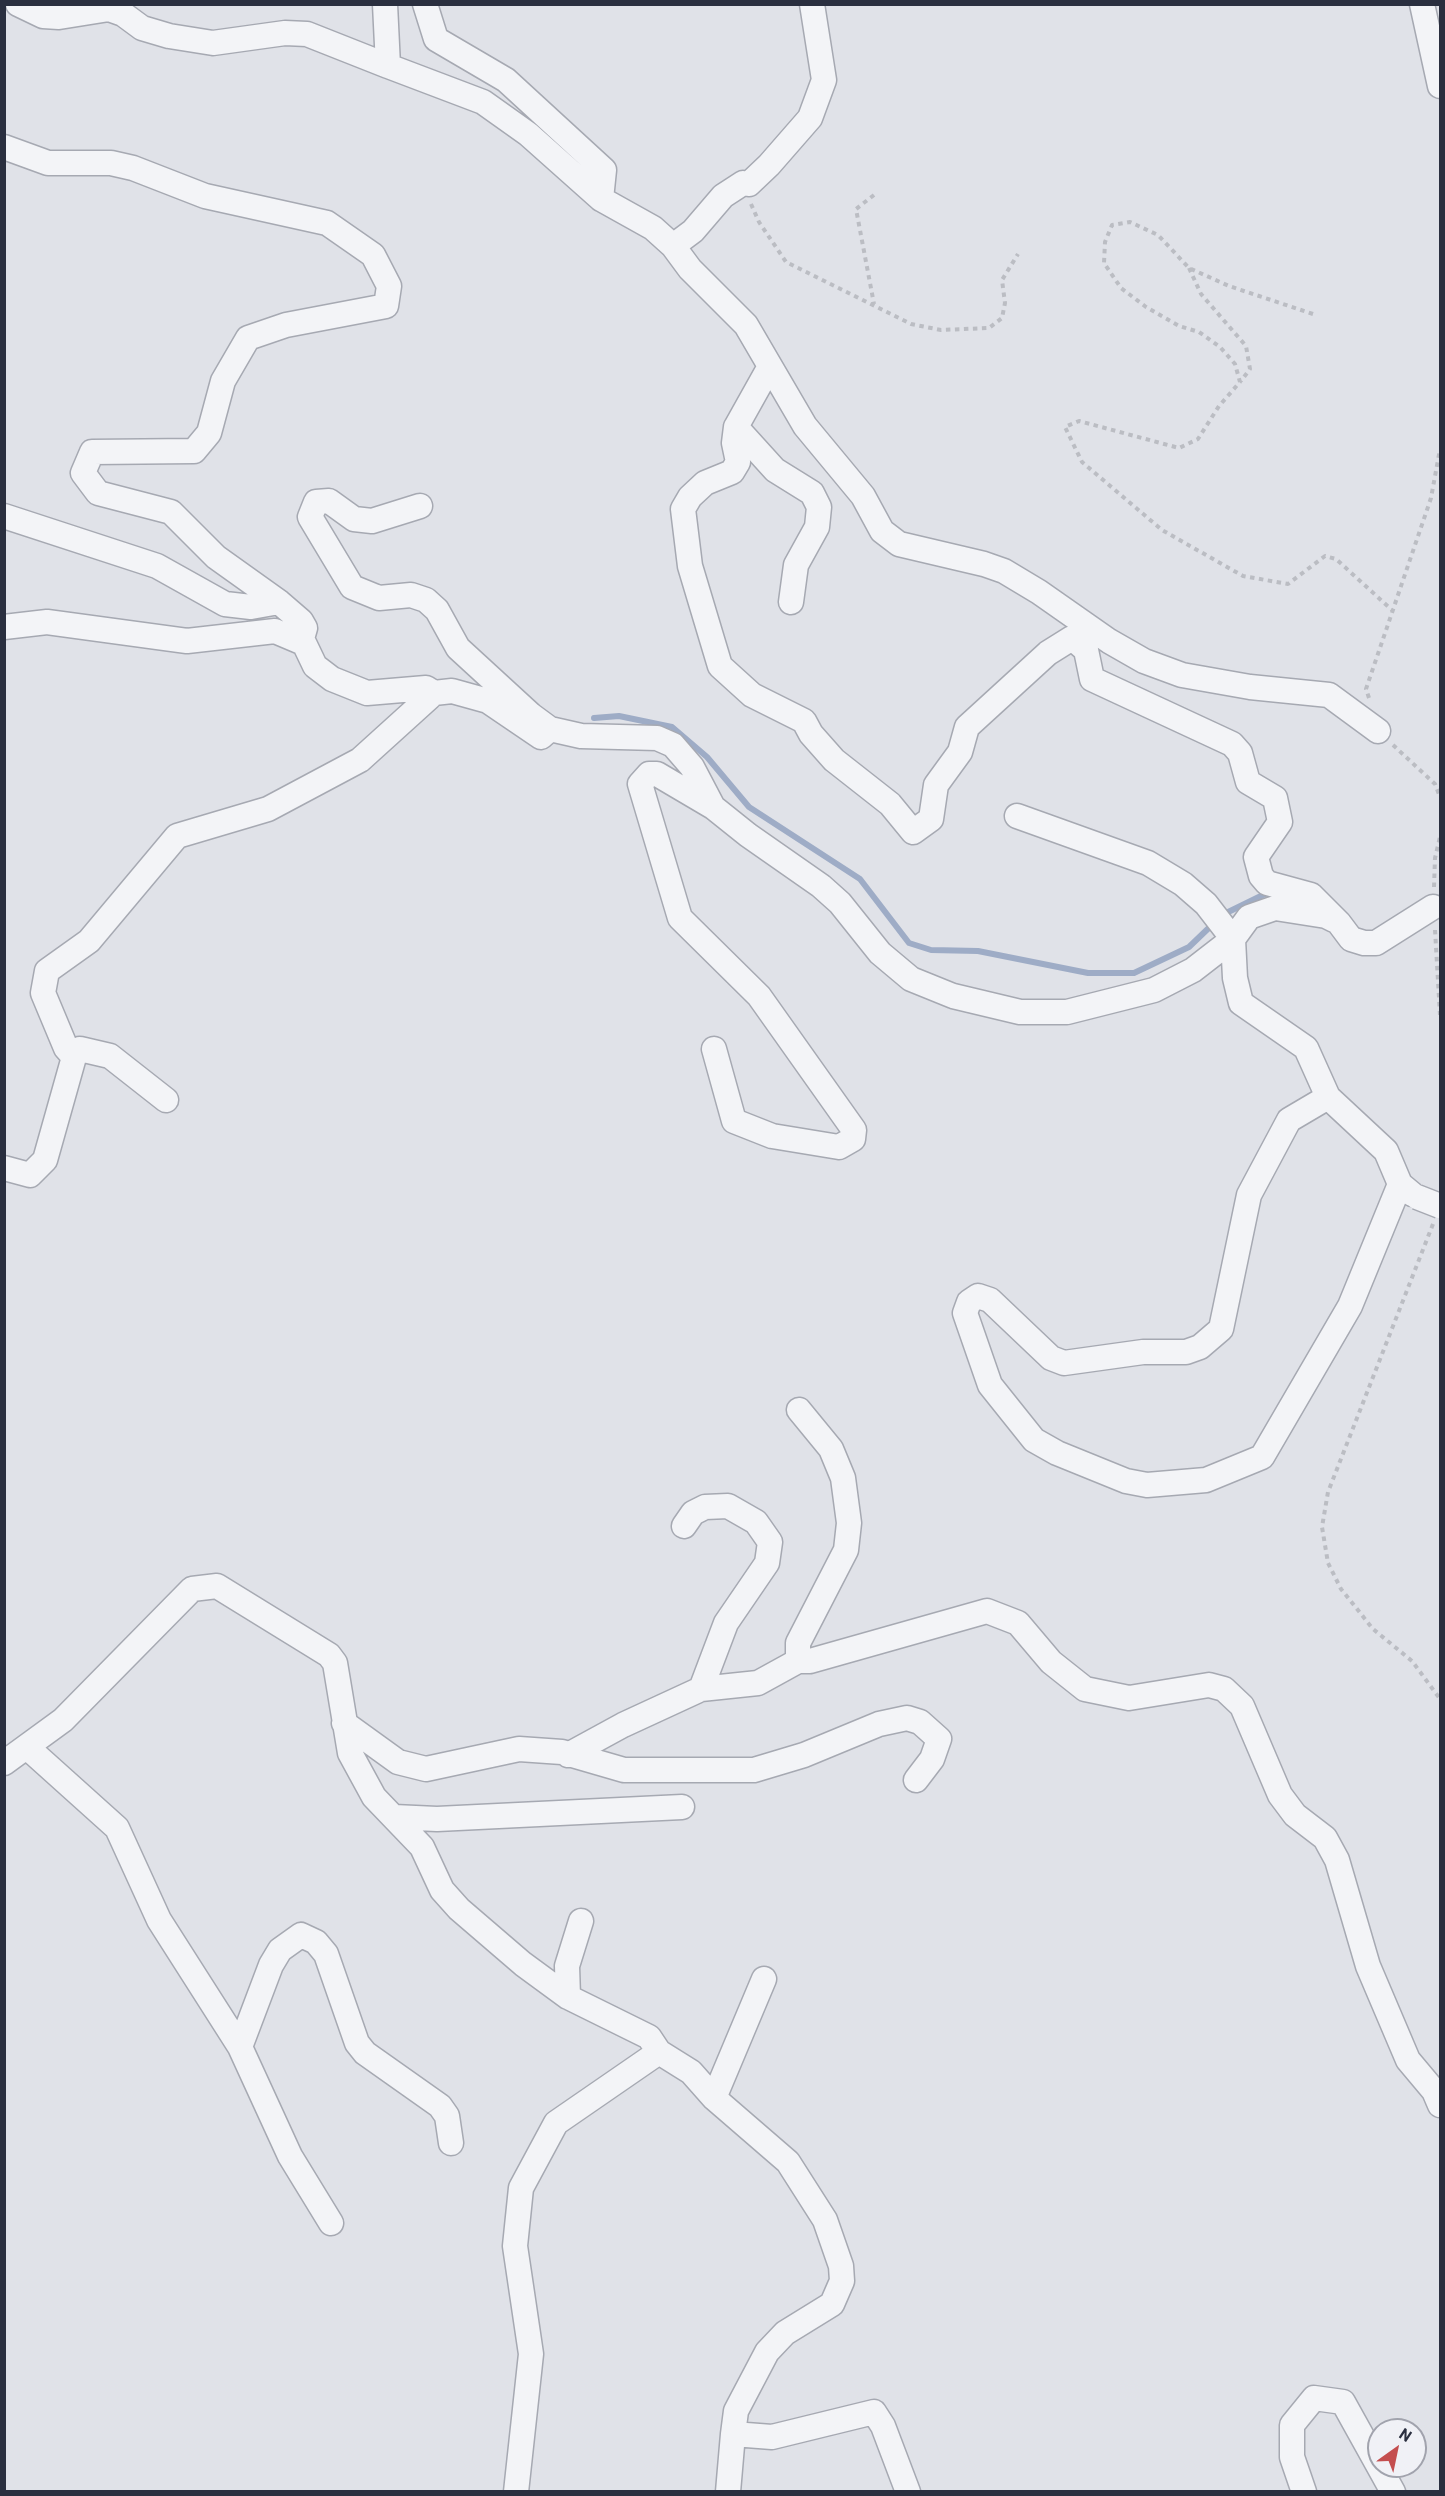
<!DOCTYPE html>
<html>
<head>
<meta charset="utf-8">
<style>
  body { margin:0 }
  #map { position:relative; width:1445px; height:2496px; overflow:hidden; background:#e0e2e8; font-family:Barlow,sans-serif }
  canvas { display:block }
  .frame { position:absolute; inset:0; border:6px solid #2a2f3f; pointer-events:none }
  .north { position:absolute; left:1367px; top:2418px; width:60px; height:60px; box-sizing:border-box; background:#f0f1f6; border:2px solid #a1a3ad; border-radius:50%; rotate:33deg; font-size:16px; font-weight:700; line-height:24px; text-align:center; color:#2a2f3f }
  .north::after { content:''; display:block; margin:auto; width:21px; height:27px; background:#c44e4f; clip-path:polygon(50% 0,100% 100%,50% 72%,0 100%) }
</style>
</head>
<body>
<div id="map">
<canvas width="1445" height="2496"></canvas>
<div class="frame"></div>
<div class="north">N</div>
</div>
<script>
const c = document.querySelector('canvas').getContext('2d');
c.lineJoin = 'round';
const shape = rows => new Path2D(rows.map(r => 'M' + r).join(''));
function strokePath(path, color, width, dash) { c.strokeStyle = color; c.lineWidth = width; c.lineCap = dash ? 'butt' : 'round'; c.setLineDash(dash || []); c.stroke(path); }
strokePath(shape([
  [594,718,619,716,672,727,707,757,749,807,860,879,909,943,931,950,978,951,1088,973,1134,973,1189,947,1215,922],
  [1222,915,1267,893]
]), '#9eacc6', 6);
const minor = shape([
  [18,4,43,16,59,17,109,9,123,14,142,28,169,36,213,43,285,33,307,34,388,66],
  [385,4,388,66,483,102,528,134,601,199,653,228,673,246,690,269,746,325,805,426,863,496,882,531,899,544,984,564,1004,571,1039,592,1109,641,1144,661,1182,675,1250,687,1329,695,1378,731],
  [425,4,436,39,506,80,604,170,601,199],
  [1422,4,1440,86],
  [4,147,48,163,111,163,133,168,205,196,327,223,373,255,389,286,386,306,286,325,248,338,223,381,209,433,194,451,92,452,83,473,98,493,171,512,216,557,279,602,301,621,305,628,301,642,304,643,315,666,332,679,367,693,426,688,434,693,452,691,488,701,541,737,550,729],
  [673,246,693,231,723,196,743,183,749,184,769,165,810,118,824,80,812,4],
  [769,368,736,427,734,443,738,462,732,472,705,483,690,497,683,509,690,566,720,666,752,695,804,721,811,734,834,760,890,804,913,832,931,819,936,785,960,752,967,727,1048,653,1072,638,1086,650,1092,679,1232,744,1240,753,1248,782,1275,798,1280,822,1256,857,1261,876,1267,883,1311,895,1339,923,1351,939,1364,943,1376,943,1433,907],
  [736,427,775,470,812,493,819,507,817,527,796,565,791,602],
  [420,506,372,521,354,519,329,501,316,502,310,517,352,587,379,598,411,595,426,600,437,610,458,648,531,715,550,729,581,736,657,738,673,745,692,767,713,807,748,835,821,886,840,903,880,953,911,979,953,996,1020,1012,1067,1012,1154,990,1193,970,1233,939,1249,917,1275,908,1326,916,1334,920],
  [4,516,157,566,225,604,251,607,279,602],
  [4,627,47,622,187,641,275,631,301,642],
  [713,807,657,774,649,774,640,784,680,918,759,996,854,1130,853,1139,839,1147,772,1136,734,1121,714,1049],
  [1017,816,1148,863,1183,884,1206,904,1233,939,1235,978,1241,1003,1306,1048,1328,1097,1386,1151,1400,1184,1412,1194],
  [1328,1097,1289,1120,1249,1195,1221,1329,1200,1347,1186,1352,1143,1352,1064,1363,1051,1358,990,1300,978,1296,969,1302,965,1313,990,1385,1034,1440,1057,1453,1126,1481,1147,1485,1206,1480,1262,1457,1350,1306,1400,1184],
  [166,1100,110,1056,80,1049,74,1057,66,1048,43,993,47,971,89,941,177,836,268,809,360,760,434,693],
  [4,1168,30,1175,45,1160,74,1057],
  [799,1410,831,1449,843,1478,849,1523,846,1550,798,1643,798,1661,810,1661,987,1611,1018,1623,1051,1662,1085,1689,1129,1698,1209,1685,1224,1689,1242,1706,1280,1795,1295,1815,1325,1838,1337,1860,1368,1966,1408,2060,1434,2091,1440,2105],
  [684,1526,693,1513,705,1507,728,1506,756,1522,770,1542,767,1563,726,1623,701,1689,758,1683,798,1661],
  [344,1723,398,1762,426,1769,519,1749,562,1752,624,1770,754,1770,804,1755,879,1724,907,1718,920,1722,939,1739,932,1759,916,1780],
  [28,1748,117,1828,159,1920,240,2047,271,1965,280,1950,301,1935,316,1942,326,1954,357,2043,365,2053,440,2106,447,2116,451,2143],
  [568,1755,623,1725,701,1689],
  [4,1763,63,1720,192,1589,217,1586,329,1655,335,1663,350,1753,374,1797,422,1847,442,1890,459,1909,523,1964,568,1997,649,2037,659,2052,691,2072,714,2098,788,2162,825,2220,841,2266,842,2281,832,2304,785,2333,767,2352,736,2411,733,2434,772,2437,874,2412,883,2426,908,2492],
  [394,1817,437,1819,682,1807],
  [568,1997,567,1966,581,1921],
  [240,2047,290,2156,331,2223],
  [714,2098,764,1979],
  [516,2492,531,2354,515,2246,521,2188,556,2123,659,2052],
  [728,2492,733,2434],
  [1304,2492,1292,2457,1292,2425,1314,2398,1343,2402,1393,2492]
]);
strokePath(minor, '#a6a9b2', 27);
strokePath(shape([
  [874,195,856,209,874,304],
  [751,204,759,222,786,262,911,324,941,330,989,328,1002,318,1005,303,1002,280,1018,254],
  [1189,268,1201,294,1246,346,1250,369,1241,381],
  [1313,314,1229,286,1189,268,1158,235,1130,222,1112,225,1105,242,1104,263,1121,288,1146,307,1179,326,1199,332,1220,347,1235,364,1240,382,1219,406,1198,439,1179,448,1079,421,1065,427,1082,462,1162,530,1243,576,1288,584,1325,556,1336,559,1393,611],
  [1369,698,1366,689,1431,498,1440,449],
  [1393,745,1435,784,1440,797],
  [1434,887,1435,858,1440,837],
  [1435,930,1440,1015],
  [1433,1224,1328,1492,1322,1527,1328,1563,1341,1589,1373,1629,1412,1661,1440,1699]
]), '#bbbdc3', 4, [4.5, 4.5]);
strokePath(minor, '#f3f4f7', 24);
const minorBridge = shape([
  [1417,1197,1440,1206]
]);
strokePath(minorBridge, '#a6a9b2', 27, []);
strokePath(minorBridge, '#f3f4f7', 24);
</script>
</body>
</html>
